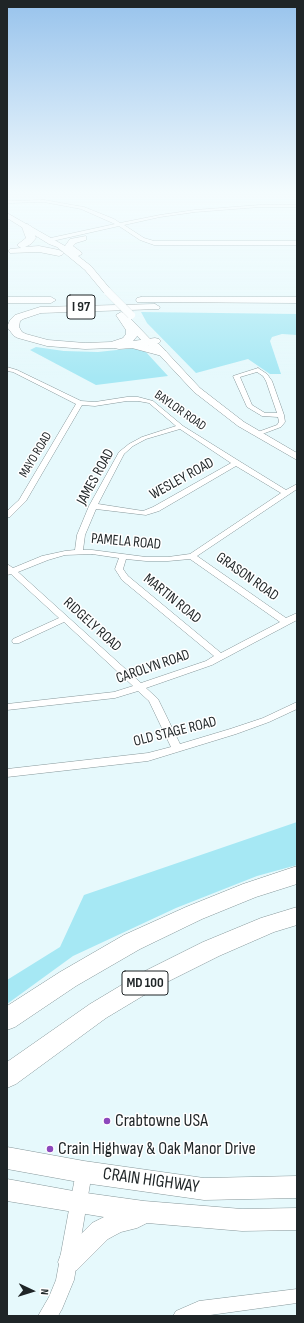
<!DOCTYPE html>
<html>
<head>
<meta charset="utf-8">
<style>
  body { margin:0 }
  #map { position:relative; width:304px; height:1323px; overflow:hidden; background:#e6f9fc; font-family:"Sofia Sans Condensed",sans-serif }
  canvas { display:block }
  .frame { position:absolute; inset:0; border:8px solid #1f2527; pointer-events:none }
  .north { position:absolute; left:12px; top:1271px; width:40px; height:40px; -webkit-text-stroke:3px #fff; paint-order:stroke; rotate:94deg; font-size:11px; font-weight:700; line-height:16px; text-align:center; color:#1f2527 }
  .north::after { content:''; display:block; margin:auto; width:14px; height:18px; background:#1f2527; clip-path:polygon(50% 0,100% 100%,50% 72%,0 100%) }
</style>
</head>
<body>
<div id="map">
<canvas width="304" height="1323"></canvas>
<div class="frame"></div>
<div class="north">N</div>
</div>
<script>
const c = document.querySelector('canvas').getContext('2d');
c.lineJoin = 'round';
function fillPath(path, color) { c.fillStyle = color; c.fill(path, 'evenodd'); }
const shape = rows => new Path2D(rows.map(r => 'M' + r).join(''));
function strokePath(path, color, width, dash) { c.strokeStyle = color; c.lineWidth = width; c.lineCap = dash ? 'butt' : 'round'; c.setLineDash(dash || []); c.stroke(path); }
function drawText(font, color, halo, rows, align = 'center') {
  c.font = font + ' "Sofia Sans Condensed",sans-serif'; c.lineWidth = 3; c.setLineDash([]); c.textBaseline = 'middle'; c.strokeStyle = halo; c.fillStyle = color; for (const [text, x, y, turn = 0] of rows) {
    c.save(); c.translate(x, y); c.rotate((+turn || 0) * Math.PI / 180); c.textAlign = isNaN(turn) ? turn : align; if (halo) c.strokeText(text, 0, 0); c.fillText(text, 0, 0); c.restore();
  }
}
fillPath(shape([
  [141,312,297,314,297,335,282,334,272,337,270,341,281,374,270,374,248,359,196,373,147,323],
  [36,347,64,351,98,352,135,348,145,351,168,376,96,385,30,350],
  [297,822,297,865,257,876,176,908,73,956,7,1004,7,980,60,947,84,895]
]), '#a6e8f4');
const minor = shape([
  [44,200,84,207,114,219,120,223,160,215,195,210,260,205,297,205,297,207,260,207,195,212,160,217,124,225,144,238,154,241,297,241,297,245,154,245,140,240,119,226,48,242,46,241,46,239,115,224,81,209,44,202,7,203,7,201,44,200],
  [7,367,17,370,81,401,95,402,127,397,138,397,153,401,183,426,239,461,286,490,297,484,297,489,197,556,286,618,297,613,297,620,212,665,146,688,158,699,180,744,230,729,263,718,297,702,297,709,269,722,236,734,148,761,7,777,7,769,148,753,171,747,149,701,138,691,115,698,7,710,7,704,114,692,133,686,64,622,19,643,13,643,12,641,13,639,59,618,11,574,7,575,7,564,13,568,42,556,65,551,75,550,77,535,89,506,119,452,129,444,142,437,176,426,149,403,138,401,127,401,95,406,82,405,26,501,10,517,7,517,7,511,19,500,76,404,13,372,7,371,7,367],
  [180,429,231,463,153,507,143,511,98,504,124,454,133,446,146,439,180,429],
  [236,466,281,493,190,554,168,557,146,557,92,550,83,550,85,535,96,509,146,515,159,511,236,466],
  [92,554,119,558,115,569,122,580,214,656,206,661,141,683,18,572,48,560,65,555,92,554],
  [126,559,146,561,168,561,190,559,280,622,221,653,128,576,123,569,126,559],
  [258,368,267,374,272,381,284,415,285,422,281,427,257,436,254,434,255,433,277,425,279,422,278,417,262,416,247,407,233,376,258,368],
  [257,372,263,376,266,381,277,413,265,413,252,405,240,377,257,372],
  [297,1289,297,1303,203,1316,173,1316,176,1311,199,1301,297,1289]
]);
const tertiary = shape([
  [84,1164,90,1166,92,1172,74,1280,62,1309,58,1316,38,1316,49,1297,56,1280,76,1172,78,1166,84,1164]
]);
const secondary = shape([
  [7,213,65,246,70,239,86,236,86,240,76,243,73,246,81,252,82,254,78,256,91,266,111,290,111,294,105,294,85,270,57,247,49,244,7,218,7,213],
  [126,316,129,317,151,340,159,344,200,388,244,422,297,453,297,460,238,426,194,392,153,348,145,344,123,321,122,319,123,317,126,316]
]);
const primary = shape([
  [7,1147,84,1161,204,1178,297,1176,297,1198,204,1200,84,1183,7,1169,7,1147],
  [7,1179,79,1192,144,1201,242,1209,297,1208,297,1230,242,1231,147,1223,137,1228,121,1232,108,1239,77,1270,69,1273,61,1270,58,1262,61,1254,92,1223,104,1217,7,1201,7,1179]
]);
const motorway = shape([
  [27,224,32,227,36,238,31,244,25,247,39,246,59,250,64,253,62,255,59,256,39,252,10,253,8,251,10,249,21,248,17,245,26,238,22,227,27,224],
  [7,297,51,297,56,300,51,303,7,303,7,297],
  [141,297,297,297,297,303,137,302,136,300,137,298,141,297],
  [155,304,160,307,159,309,41,313,23,319,20,321,19,327,22,332,26,334,48,340,85,343,111,342,123,338,126,334,126,330,116,315,121,312,125,313,138,330,138,335,133,341,155,338,159,339,161,341,159,343,148,345,166,351,168,353,166,355,162,356,132,348,119,349,114,348,85,349,47,346,18,338,14,336,7,327,10,320,15,315,40,307,155,304],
  [297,866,297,884,256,897,202,919,140,949,76,986,15,1027,7,1030,7,1006,60,972,124,935,186,907,243,884,297,866],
  [297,907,297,925,274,932,219,956,161,985,106,1018,16,1084,7,1088,7,1062,90,1004,145,971,203,942,261,918,297,907]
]);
strokePath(minor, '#86979a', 1);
strokePath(tertiary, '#86979a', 1);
strokePath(secondary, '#86979a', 1);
strokePath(primary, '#86979a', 1);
strokePath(motorway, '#86979a', 1);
fillPath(minor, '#fff');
fillPath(tertiary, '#fff');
fillPath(secondary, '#fff');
fillPath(primary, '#fff');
fillPath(motorway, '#fff');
const secondaryBridge = shape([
  [108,292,131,315]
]);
strokePath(secondaryBridge, '#86979a', 8, []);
strokePath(secondaryBridge, '#fff', 8);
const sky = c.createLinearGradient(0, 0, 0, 378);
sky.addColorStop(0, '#98c3ec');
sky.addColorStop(0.51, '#f4fcfe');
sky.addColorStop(1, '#f4fcfe00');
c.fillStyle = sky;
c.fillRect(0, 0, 304, 378);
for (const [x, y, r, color] of [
  [107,1121,4,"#8c48bc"],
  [50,1149,4,"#8c48bc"]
]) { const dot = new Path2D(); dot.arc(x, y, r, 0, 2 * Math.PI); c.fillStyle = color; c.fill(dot); strokePath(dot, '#fff', 1.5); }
drawText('13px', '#1f2527', '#fff', [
  ["BAYLOR ROAD",180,411,35],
  ["MAYO ROAD",36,455,-59]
]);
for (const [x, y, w] of [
  [81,307,28],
  [145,983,46]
]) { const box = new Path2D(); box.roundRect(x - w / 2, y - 12, w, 24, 3); c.fillStyle = '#fff'; c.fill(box); strokePath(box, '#1f2527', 1); }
drawText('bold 14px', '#1f2527', null, [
  ["I 97",81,307],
  ["MD 100",145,983]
]);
drawText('15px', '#1f2527', '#fff', [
  ["JAMES ROAD",96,477,-61],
  ["WESLEY ROAD",182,479,-29],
  ["PAMELA ROAD",126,542,5],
  ["GRASON ROAD",247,577,35],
  ["MARTIN ROAD",172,599,39],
  ["RIDGELY ROAD",92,625,42],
  ["CAROLYN ROAD",153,667,-19],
  ["OLD STAGE ROAD",175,732,-14]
]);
drawText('18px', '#1f2527', '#fff', [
  ["Crabtowne USA",115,1121],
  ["Crain Highway & Oak Manor Drive",58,1149]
], 'left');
drawText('18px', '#1f2527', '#fff', [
  ["CRAIN HIGHWAY",151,1181,8]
]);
</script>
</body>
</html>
